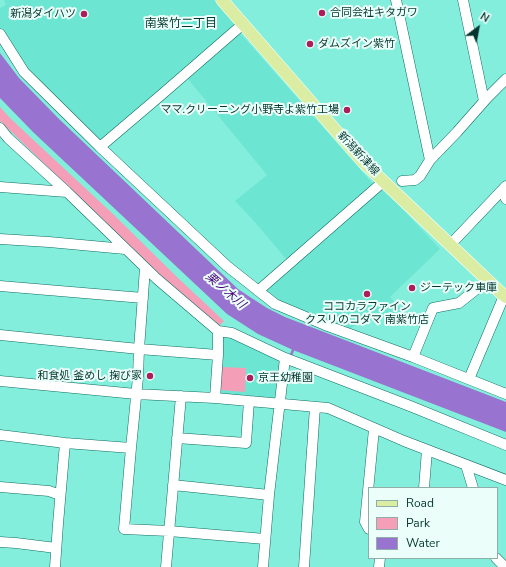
<!DOCTYPE html>
<html>
<head>
<meta charset="utf-8">
<style>
  body { margin:0 }
  #map { position:relative; width:506px; height:567px; overflow:hidden; background:#84eedc; font-family:"Nunito Sans",sans-serif }
  canvas { display:block }
  .legend { position:absolute; left:368px; top:487px; width:130px; height:72px; box-sizing:border-box; background:#ebfef9; border:1px solid #8faea8; margin:0; padding:5px 7px; list-style:none; font-size:12px; color:#04362f }
  .legend li { display:flex; align-items:center; gap:8px; height:20px }
  .legend b { width:20px; border:1px solid #8faea8 }
  .north { position:absolute; left:458px; top:8px; width:40px; height:40px; -webkit-text-stroke:3px #ebfef9; paint-order:stroke; rotate:32deg; font-size:11px; font-weight:700; line-height:16px; text-align:center; color:#04362f }
  .north::after { content:''; display:block; margin:auto; width:14px; height:18px; background:#04362f; clip-path:polygon(50% 0,100% 100%,50% 72%,0 100%) }
</style>
</head>
<body>
<div id="map">
<canvas width="506" height="567"></canvas>
<ul class="legend">
<li><b style="height:5px;background:#daeda3"></b>Road</li>
<li><b style="height:11px;background:#f49fb7"></b>Park</li>
<li><b style="height:11px;background:#9873cf"></b>Water</li>
</ul>
<div class="north">N</div>
</div>
<script>
const c = document.querySelector('canvas').getContext('2d');
c.lineJoin = 'round';
function fillPath(path, color) { c.fillStyle = color; c.fill(path, 'evenodd'); }
const shape = rows => new Path2D(rows.map(r => 'M' + r).join(''));
function strokePath(path, color, width, dash) { c.strokeStyle = color; c.lineWidth = width; c.lineCap = dash ? 'butt' : 'round'; c.setLineDash(dash || []); c.stroke(path); }
function drawText(font, color, halo, rows, align = 'center') {
  c.font = font + ' "Nunito Sans","Noto Sans JP",sans-serif'; c.lineWidth = 4; c.setLineDash([]); c.textBaseline = 'middle'; c.strokeStyle = halo; c.fillStyle = color; for (const [text, x, y, turn = 0] of rows) {
    c.save(); c.translate(x, y); c.rotate((+turn || 0) * Math.PI / 180); c.textAlign = isNaN(turn) ? turn : align; if (halo) c.strokeText(text, 0, 0); c.fillText(text, 0, 0); c.restore();
  }
}
fillPath(shape([
  [4,0,214,0,237,27,100,142,27,72,0,29,0,8,6,5],
  [240,33,374,185,287,260,253,220,235,201,267,175,188,79],
  [381,186,440,249,390,297,405,313,358,323,349,330,275,301,262,290],
  [222,334,231,335,282,361,279,398,218,395]
]), '#6ce6d2');
fillPath(shape([
  [0,107,9,117,27,134,113,214,178,278,224,321,219,326,169,284,0,121],
  [222,367,246,368,245,392,220,390]
]), '#f49fb7');
fillPath(shape([
  [0,53,19,78,58,118,238,289,253,299,267,308,285,317,506,402,506,432,293,350,258,334,227,314,33,132,0,98]
]), '#9873cf');
strokePath(shape([
  [291,355,293,350]
]), '#9873cf', 2.5);
const minor = shape([
  [396,0,430,160,457,132,487,98,506,79],
  [463,0,484,101],
  [243,24,160,96,100,147,227,266,275,304,325,325,413,357,506,394],
  [0,34,24,72,100,147],
  [0,128,8,138,67,192,157,279,218,331,218,355,215,398],
  [402,181,415,180,420,176,430,160],
  [0,187,67,192],
  [503,189,506,199],
  [0,239,49,242,125,249],
  [451,244,506,186],
  [145,268,139,349,138,377,131,448,124,529,169,531,265,539],
  [0,286,143,298],
  [258,291,384,181],
  [218,331,232,333,285,358,410,406,506,445],
  [0,335,139,349,218,355],
  [413,357,433,308,459,303,488,280],
  [469,379,504,296],
  [0,381,136,394,215,398,328,408,404,441,506,480],
  [0,435,65,443,131,448],
  [177,438,246,443,249,401],
  [466,465,473,488],
  [173,485,269,495],
  [0,487,49,491,60,495],
  [424,488,427,450],
  [369,529,365,522,374,429],
  [0,542,16,543,56,548],
  [496,558,505,567],
  [55,567,58,524,65,443],
  [166,567,181,396],
  [263,567,269,495,285,358],
  [304,567,315,407],
  [379,567,380,558]
]);
const major = shape([
  [222,0,364,163,502,294,506,297]
]);
strokePath(minor, '#0f6d61', 11);
strokePath(major, '#fff', 13);
strokePath(minor, '#fff', 10);
strokePath(major, '#daeda3', 12);
for (const [x, y, r, color] of [
  [322,13,4,"#ac1e5b"],
  [84,14,4,"#ac1e5b"],
  [310,44,4,"#ac1e5b"],
  [347,110,4,"#ac1e5b"],
  [412,288,4,"#ac1e5b"],
  [367,294,4,"#ac1e5b"],
  [150,376,4,"#ac1e5b"],
  [250,378,4,"#ac1e5b"]
]) { const dot = new Path2D(); dot.arc(x, y, r, 0, 2 * Math.PI); c.fillStyle = color; c.fill(dot); strokePath(dot, '#ebfef9', 1.5); }
drawText('11px', '#04362f', '#ebfef9', [
  ["合同会社キタガワ",330,13],
  ["新潟ダイハツ",76,14,"right"],
  ["ダムズイン紫竹",318,44],
  ["ママ.クリーニング小野寺よ紫竹工場",339,110,"right"],
  ["ジーテック車庫",420,288],
  ["ココカラファイン",367,307,"center"],
  ["クスリのコダマ 南紫竹店",367,320,"center"],
  ["和食処 釜めし 掬び家",142,376,"right"],
  ["京王幼稚園",258,378]
], 'left');
drawText('11px', '#04362f', '#ebfef9', [
  ["新潟新津線",358,154,47]
]);
drawText('12px', '#04362f', '#ebfef9', [
  ["南紫竹二丁目",181,24]
]);
drawText('italic 12px', '#450279', '#ebfef9', [
  ["栗ノ木川",225,291,41]
]);
</script>
</body>
</html>
